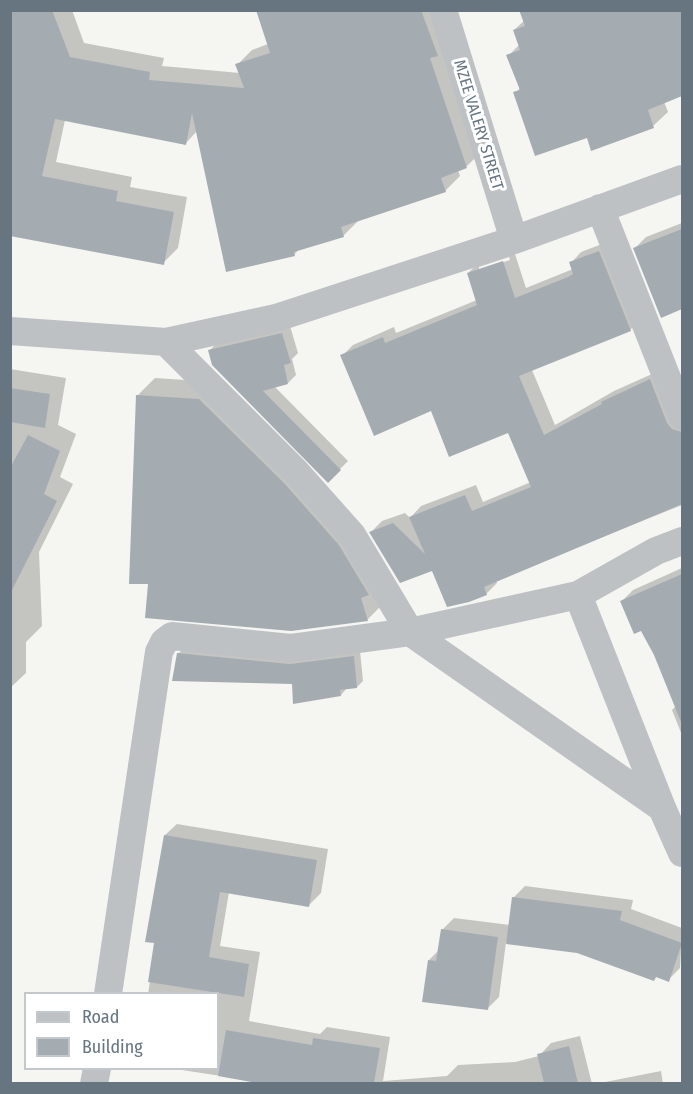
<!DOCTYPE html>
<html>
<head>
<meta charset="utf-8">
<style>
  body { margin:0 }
  #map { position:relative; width:693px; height:1094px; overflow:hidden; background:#f5f5f2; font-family:"Fira Sans Condensed",sans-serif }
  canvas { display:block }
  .frame { position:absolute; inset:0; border:12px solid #677580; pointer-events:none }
  .legend { position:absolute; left:24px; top:992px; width:195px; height:78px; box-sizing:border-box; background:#fff; border:2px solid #c2c8cc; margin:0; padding:8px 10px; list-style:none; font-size:18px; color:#677580 }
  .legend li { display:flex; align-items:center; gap:12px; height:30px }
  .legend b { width:30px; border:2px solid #c2c8cc }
</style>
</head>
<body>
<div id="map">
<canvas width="693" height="1094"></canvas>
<div class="frame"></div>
<ul class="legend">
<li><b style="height:8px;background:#bdc1c4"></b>Road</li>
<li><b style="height:16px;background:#a5acb1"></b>Building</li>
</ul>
</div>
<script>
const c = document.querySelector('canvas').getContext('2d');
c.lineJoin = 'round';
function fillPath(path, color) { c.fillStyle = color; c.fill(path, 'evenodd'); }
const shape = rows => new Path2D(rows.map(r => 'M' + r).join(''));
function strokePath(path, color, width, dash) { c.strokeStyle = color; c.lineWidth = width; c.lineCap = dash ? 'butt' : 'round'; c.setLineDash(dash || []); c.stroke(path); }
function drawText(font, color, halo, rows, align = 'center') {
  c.font = font + ' "Fira Sans Condensed",sans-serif'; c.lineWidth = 6; c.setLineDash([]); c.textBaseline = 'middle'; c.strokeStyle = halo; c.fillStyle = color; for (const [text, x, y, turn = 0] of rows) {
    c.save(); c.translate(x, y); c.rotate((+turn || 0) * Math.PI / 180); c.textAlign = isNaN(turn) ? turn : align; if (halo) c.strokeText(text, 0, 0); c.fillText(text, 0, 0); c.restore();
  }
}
fillPath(shape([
  [10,10,72,10,84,43,164,58,162,66,240,73,237,65,252,50,268,44,257,10,441,10,481,152,467,166,458,170,460,176,445,191,358,221,343,236,300,248,294,255,197,131,186,143,65,120,56,162,132,177,130,187,187,197,178,248,163,263,10,235],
  [521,10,682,10,682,31,623,55,656,81,668,112,653,126,587,136,515,93,521,87,508,56,520,44,514,30,525,20],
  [682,223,682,308,662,316,635,248,646,237],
  [610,241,641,319,630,330,532,370,555,425,614,391,661,370,682,416,682,505,496,580,497,583,486,594,433,569,371,532,382,521,405,513,410,518,421,506,476,485,483,502,531,482,508,431,432,409,342,356,353,345,394,327,396,333,477,300,468,273,479,262,514,251,526,288,573,269,571,263,581,252],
  [509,257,510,260,479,270,479,267],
  [290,326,298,353,292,359,296,375,288,383,274,386,348,461,328,481,210,350,218,342],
  [10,369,66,378,58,425,76,434,60,477,73,484,39,552,42,626,26,642,26,673,10,688],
  [155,378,217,382,301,466,384,603,367,620,149,582,138,395],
  [682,568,682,735,672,710,676,706,656,655,642,629,622,601,633,590],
  [184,648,360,651,363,681,357,687,347,688,341,695,178,654],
  [177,824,328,849,321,893,309,905,229,892,220,946,260,952,249,1021,320,1034,327,1027,390,1037,383,1081,447,1076,458,1065,515,1062,539,1056,551,1043,580,1036,592,1084,273,1084,169,1068,218,1068,218,994,148,994,156,941,165,835],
  [525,886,633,900,631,909,682,928,680,968,668,980,577,951,506,942,499,997,487,1009,429,960,439,950,442,930,454,918,510,925,513,898],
  [661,1071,663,1084,595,1084]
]), '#0003');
fillPath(shape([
  [10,10,52,10,70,57,150,72,149,80,244,88,235,64,270,53,256,10,421,10,438,56,430,58,467,168,441,178,446,192,341,227,344,237,294,252,295,256,226,272,192,113,186,145,55,119,42,176,118,191,116,201,174,212,164,265,10,236],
  [519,10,682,10,682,96,648,110,654,128,591,151,587,138,535,156,513,92,520,90,506,55,520,50,513,30,525,26],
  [682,229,682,309,661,318,633,248],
  [599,251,631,331,519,376,544,435,602,404,601,402,650,379,667,423,672,429,682,432,682,504,484,587,487,595,469,602,447,607,432,571,400,583,369,532,393,523,425,554,409,517,465,495,472,511,531,487,508,433,449,457,431,411,374,436,340,355,383,337,385,343,477,305,467,273,503,261,515,298,568,277,573,274,569,262],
  [282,333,291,363,284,365,288,384,263,391,341,470,328,483,212,365,208,350],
  [10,388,50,394,45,428,10,422],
  [136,395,199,399,284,483,339,545,369,595,361,598,368,621,291,631,145,618,148,584,129,584],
  [28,435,60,451,44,494,57,501,10,594,10,468],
  [682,574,682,722,681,722,654,655,641,631,634,634,620,601],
  [177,653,290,664,354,656,357,688,340,690,341,696,293,704,292,684,172,681],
  [164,835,317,860,309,907,220,892,209,957,249,964,244,997,148,982,154,943,145,942],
  [512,897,622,911,620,920,682,943,669,982,656,977,654,981,577,953,506,944],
  [441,929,498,937,488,1010,422,1002,428,960,436,961],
  [226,1030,312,1045,313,1038,380,1048,374,1083,257,1083,218,1076],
  [569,1046,578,1083,544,1083,537,1054]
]), '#a5acb1');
strokePath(shape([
  [443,10,514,240],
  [600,208,682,416],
  [10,331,166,342,276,318,514,240,682,179],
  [166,342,296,472,352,535,410,632,662,808,682,853],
  [578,595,662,808],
  [108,994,159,652,164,642,172,636,291,648,410,632,578,595,656,551,682,541],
  [94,1084,97,1068]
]), '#bdc1c4', 28);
drawText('16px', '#677580', '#fff', [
  ["MZEE VALERY STREET",478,125,73]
]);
</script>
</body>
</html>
